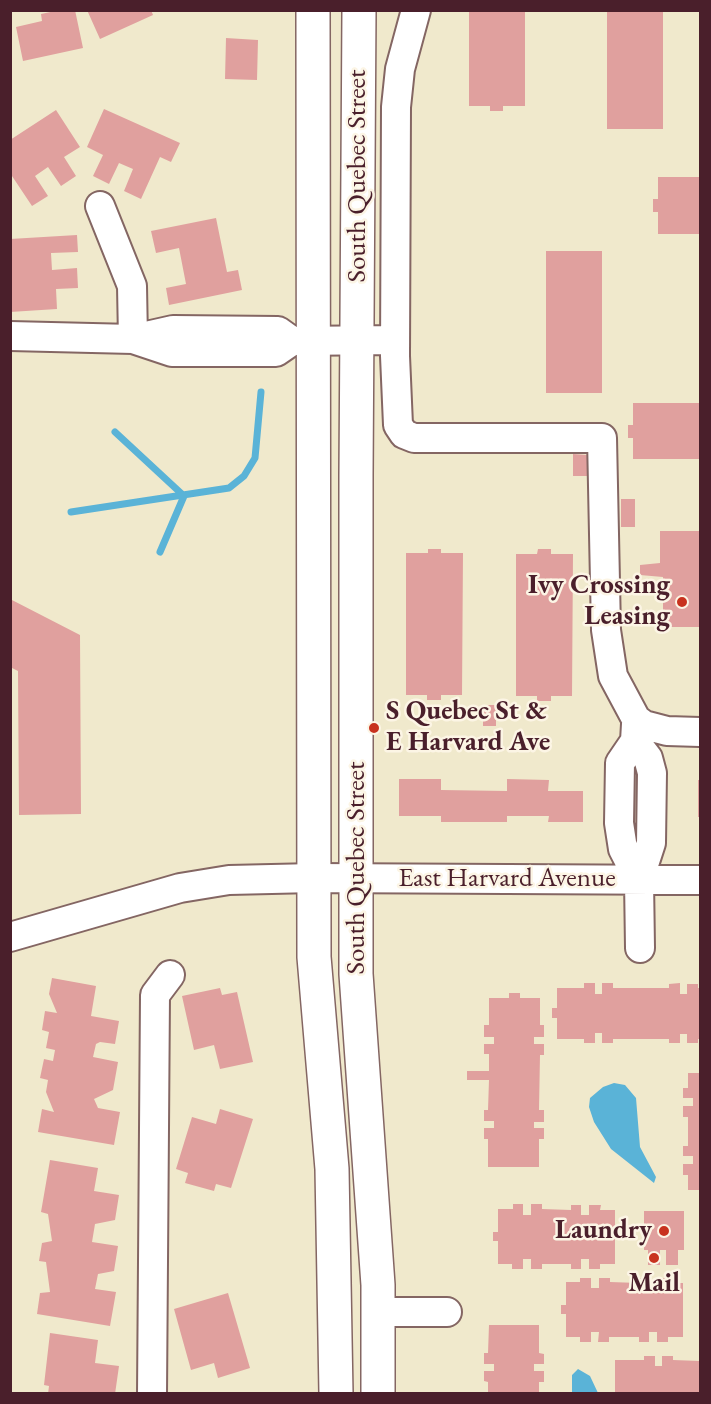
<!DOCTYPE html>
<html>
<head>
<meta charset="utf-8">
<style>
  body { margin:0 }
  #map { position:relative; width:711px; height:1404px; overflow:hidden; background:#f0e9cc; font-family:"EB Garamond",serif }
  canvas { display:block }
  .frame { position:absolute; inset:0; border:12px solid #4a1f2b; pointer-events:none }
</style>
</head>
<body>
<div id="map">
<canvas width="711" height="1404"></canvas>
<div class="frame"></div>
</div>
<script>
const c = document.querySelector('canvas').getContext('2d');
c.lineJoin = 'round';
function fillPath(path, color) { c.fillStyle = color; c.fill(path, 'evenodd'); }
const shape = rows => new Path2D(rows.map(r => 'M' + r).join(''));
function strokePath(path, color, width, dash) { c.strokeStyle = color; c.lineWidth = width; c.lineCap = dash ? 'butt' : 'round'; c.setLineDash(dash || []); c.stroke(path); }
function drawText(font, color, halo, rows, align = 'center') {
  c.font = font + ' "EB Garamond",serif'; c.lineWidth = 5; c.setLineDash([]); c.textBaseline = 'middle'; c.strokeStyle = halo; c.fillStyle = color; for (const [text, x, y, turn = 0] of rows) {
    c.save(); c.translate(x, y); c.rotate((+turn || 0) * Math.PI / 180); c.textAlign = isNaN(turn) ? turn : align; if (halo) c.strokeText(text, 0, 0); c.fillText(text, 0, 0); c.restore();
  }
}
fillPath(shape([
  [614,1083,625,1085,636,1098,640,1147,656,1177,654,1183,611,1149,594,1122,589,1107,590,1098,603,1087],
  [578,1369,590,1376,598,1393,572,1393,572,1375]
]), '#5ab3d7');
strokePath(shape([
  [115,432,184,496],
  [71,512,229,488,244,476,255,458,261,392],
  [160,552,184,496]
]), '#5ab3d7', 7);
fillPath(shape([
  [60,10,75,10,83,48,23,61,16,27,42,21,41,14],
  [87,10,151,10,153,15,100,39],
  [469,10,525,10,525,106,503,106,503,111,490,111,490,106,469,106],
  [607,10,663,10,663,129,607,129],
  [226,38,258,40,257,80,225,79],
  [104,109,180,143,171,162,160,157,141,199,124,191,133,169,119,163,109,184,93,176,103,155,87,147],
  [56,110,80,147,64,157,76,176,61,186,48,167,35,176,48,196,32,206,10,173,10,140],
  [658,177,700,177,700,234,658,234,658,212,653,212,653,199,658,199],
  [216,218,227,272,238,270,242,290,169,305,166,288,186,284,179,248,156,253,151,231],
  [77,235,78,252,51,253,52,270,77,268,78,288,56,289,57,309,10,312,10,239],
  [546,251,602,251,602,393,546,393],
  [633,403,700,403,700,459,633,459,633,438,628,438,628,425,633,425],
  [573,454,587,455,587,476,573,476],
  [621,499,635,499,635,527,621,527],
  [660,531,700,531,700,627,663,627,663,577,640,575,640,565,660,563],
  [428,549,441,549,441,553,463,553,462,695,441,695,441,700,427,700,427,695,406,695,406,553,428,553],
  [538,549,551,549,551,554,573,554,572,696,551,696,551,701,537,701,537,696,516,696,516,554,537,554],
  [10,599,80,635,81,814,19,815,18,671,10,667],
  [483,705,496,705,496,726,483,726],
  [399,779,441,779,441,790,507,791,507,779,549,780,548,791,583,791,583,822,548,822,549,816,507,816,507,822,441,822,441,816,399,816],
  [698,780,700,780,700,817,698,817],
  [52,978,96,986,91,1016,119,1021,115,1044,100,1042,96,1044,93,1057,118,1062,113,1090,94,1099,98,1108,120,1112,114,1145,38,1132,42,1109,54,1112,46,1092,48,1080,40,1078,44,1059,53,1061,55,1050,46,1048,49,1032,42,1030,45,1011,57,1013,49,994],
  [584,983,595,983,595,994,602,994,602,983,613,983,613,988,669,988,669,984,680,983,680,994,687,994,687,984,698,984,698,988,700,988,700,1039,698,1039,698,1043,687,1043,687,1034,680,1034,680,1043,669,1043,669,1039,613,1039,613,1043,602,1043,602,1033,595,1033,595,1043,584,1043,584,1039,557,1039,557,1018,552,1018,552,1008,557,1008,557,988,584,988],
  [220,988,222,995,237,992,253,1062,220,1069,214,1045,194,1050,182,996],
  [509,993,520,993,520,998,540,998,540,1025,544,1025,544,1037,534,1037,534,1044,544,1044,544,1055,540,1055,539,1110,544,1110,544,1122,534,1122,534,1128,544,1128,544,1139,539,1139,539,1167,488,1167,488,1139,484,1139,484,1128,494,1128,494,1121,484,1121,484,1110,488,1110,489,1080,467,1080,467,1071,489,1071,489,1054,484,1054,484,1044,494,1044,494,1037,484,1037,484,1025,489,1025,489,998,509,998],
  [688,1073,700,1073,700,1190,688,1190,688,1175,683,1175,683,1164,693,1164,693,1156,683,1156,683,1146,688,1146,688,1117,683,1117,683,1106,693,1106,693,1098,683,1098,683,1088,688,1088],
  [220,1109,253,1119,231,1188,216,1184,214,1191,185,1183,188,1173,176,1169,192,1117,216,1124],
  [50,1160,98,1168,94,1191,119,1195,115,1220,95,1224,92,1242,118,1246,114,1271,98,1274,95,1289,116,1292,110,1326,37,1314,40,1293,50,1292,46,1262,39,1261,42,1243,52,1241,48,1214,41,1212],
  [513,1204,523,1204,523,1215,531,1215,531,1204,542,1204,542,1209,571,1210,571,1205,581,1205,581,1215,589,1215,589,1205,601,1205,600,1210,615,1210,615,1264,600,1264,600,1269,589,1269,589,1259,581,1259,581,1269,571,1269,571,1264,542,1264,542,1269,531,1269,531,1259,523,1259,523,1269,512,1269,512,1264,498,1264,498,1241,493,1241,493,1232,498,1232,498,1209,513,1209],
  [644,1211,684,1211,684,1250,678,1250,678,1265,666,1265,666,1250,660,1250,660,1265,648,1265,648,1250,644,1250],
  [580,1278,591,1278,591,1288,599,1288,599,1278,610,1278,610,1282,639,1283,639,1278,649,1278,649,1288,657,1288,657,1278,668,1278,668,1283,683,1283,683,1337,668,1337,668,1342,657,1342,657,1332,649,1332,649,1342,639,1342,639,1337,609,1337,609,1342,598,1342,599,1332,591,1332,591,1342,580,1342,580,1337,566,1337,566,1314,561,1314,561,1305,566,1305,566,1282,580,1282],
  [228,1293,250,1368,218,1378,214,1363,191,1370,174,1309],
  [489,1325,539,1325,539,1353,544,1354,544,1364,534,1364,534,1371,544,1371,544,1382,539,1382,539,1394,488,1394,488,1382,484,1381,484,1371,494,1371,494,1364,484,1364,484,1353,488,1353],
  [50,1333,98,1340,95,1363,119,1366,115,1394,48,1394,49,1386,44,1385],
  [644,1356,655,1356,655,1366,662,1366,662,1356,673,1356,673,1360,700,1361,700,1394,615,1394,615,1360,644,1360]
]), '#e0a09e');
const minor = shape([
  [416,10,400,69,396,107,395,356,398,425,404,434,414,438,602,438,606,630,613,676,636,719,644,725,667,731,700,732],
  [100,206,132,286,133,339],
  [10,336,133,339,172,352,276,352,292,341],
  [133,339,173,330,278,331,292,341,395,340],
  [636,724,635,741,620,763,619,823,623,849,639,880],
  [635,741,648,758,652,773,651,843,639,880,640,948],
  [10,937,180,888,229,880,314,878,700,880],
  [378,1312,447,1312],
  [152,1394,155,995,170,975]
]);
const major = shape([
  [313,10,314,957,332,1169,336,1394],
  [359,10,356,474,356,974,378,1285,378,1394]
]);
strokePath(minor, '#846663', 32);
strokePath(major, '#846663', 36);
strokePath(minor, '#fff', 28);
strokePath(major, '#fff', 33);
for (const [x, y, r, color] of [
  [682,602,6,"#c8321e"],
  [374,728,6,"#c8321e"],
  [664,1231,6,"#c8321e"],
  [654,1258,6,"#c8321e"]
]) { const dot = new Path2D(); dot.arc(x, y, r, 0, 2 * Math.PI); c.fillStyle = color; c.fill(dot); strokePath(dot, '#fcf5e5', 2); }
drawText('27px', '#4a1f2b', '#fcf5e5', [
  ["South Quebec Street",358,176,-90],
  ["South Quebec Street",357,868,-90],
  ["East Harvard Avenue",507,879]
]);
drawText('bold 27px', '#4a1f2b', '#fcf5e5', [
  ["Ivy Crossing",670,586],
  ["Leasing",670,617],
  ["S Quebec St &",386,712,"left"],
  ["E Harvard Ave",386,743,"left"],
  ["Laundry",652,1231],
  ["Mail",654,1284,"center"]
], 'right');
</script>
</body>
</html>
